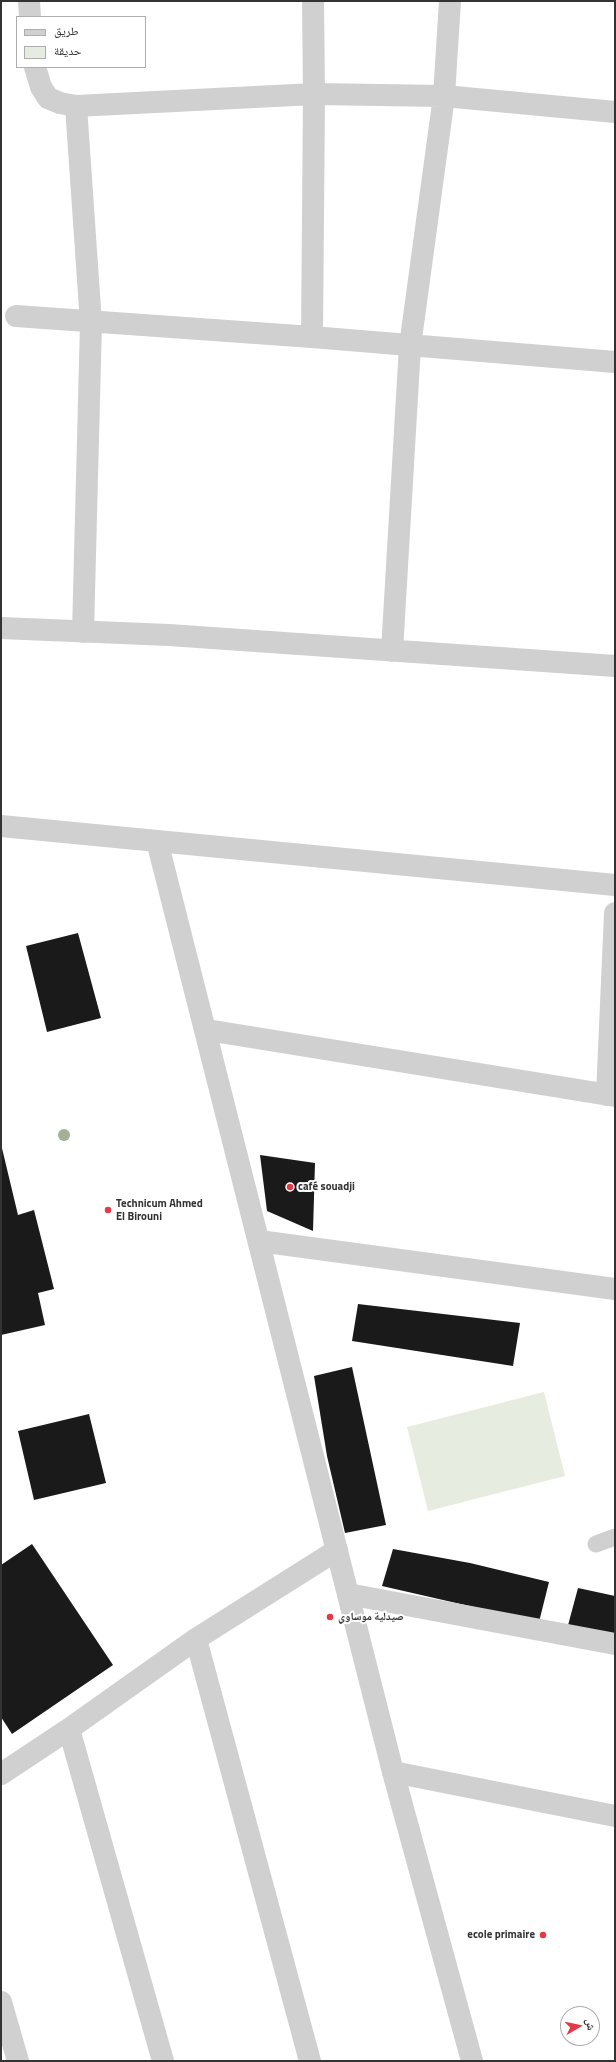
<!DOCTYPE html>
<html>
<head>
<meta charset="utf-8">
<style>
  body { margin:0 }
  #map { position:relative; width:616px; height:2062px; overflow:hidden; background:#fff; font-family:"Titillium Web","Noto Naskh Arabic",sans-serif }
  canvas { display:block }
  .frame { position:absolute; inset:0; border:2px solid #333; pointer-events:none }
  .legend { position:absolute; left:16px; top:16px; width:130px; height:52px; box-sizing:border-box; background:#fff; border:1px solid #adadad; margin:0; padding:5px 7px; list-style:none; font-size:12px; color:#333 }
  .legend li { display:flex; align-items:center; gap:8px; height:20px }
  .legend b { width:20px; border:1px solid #adadad }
  .north { position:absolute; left:560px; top:2006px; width:40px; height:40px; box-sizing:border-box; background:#fff; border:1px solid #adadad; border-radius:50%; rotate:81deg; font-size:11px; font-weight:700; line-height:16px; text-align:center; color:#333 }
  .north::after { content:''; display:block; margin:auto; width:14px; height:18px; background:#e63946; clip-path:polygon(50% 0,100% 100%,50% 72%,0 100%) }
</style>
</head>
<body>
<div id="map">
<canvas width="616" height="2062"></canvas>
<div class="frame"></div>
<ul class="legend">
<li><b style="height:5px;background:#d0d0d0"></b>طريق</li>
<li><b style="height:11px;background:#e6ecdf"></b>حديقة</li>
</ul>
<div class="north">ش</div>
</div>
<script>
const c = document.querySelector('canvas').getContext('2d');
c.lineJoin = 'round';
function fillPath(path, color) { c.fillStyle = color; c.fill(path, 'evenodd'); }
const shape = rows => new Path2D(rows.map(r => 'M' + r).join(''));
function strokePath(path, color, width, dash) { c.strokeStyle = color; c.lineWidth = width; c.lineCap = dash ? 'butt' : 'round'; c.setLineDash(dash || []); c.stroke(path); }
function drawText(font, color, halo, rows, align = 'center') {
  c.font = font + ' "Titillium Web","Noto Naskh Arabic",sans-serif'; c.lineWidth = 4; c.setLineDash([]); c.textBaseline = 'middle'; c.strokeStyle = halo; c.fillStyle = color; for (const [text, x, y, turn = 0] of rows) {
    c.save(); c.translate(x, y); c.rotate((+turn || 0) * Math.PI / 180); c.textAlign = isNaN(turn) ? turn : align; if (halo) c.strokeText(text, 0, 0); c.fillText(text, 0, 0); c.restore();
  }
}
fillPath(shape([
  [544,1392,565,1476,428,1511,407,1427]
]), '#e6ecdf');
fillPath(shape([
  [78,933,101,1018,47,1032,26,946],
  [1,1144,18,1215,34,1210,54,1289,38,1293,45,1325,1,1335],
  [260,1155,315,1163,313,1231,267,1211],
  [358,1304,520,1323,513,1366,352,1341],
  [352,1367,386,1525,345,1533,327,1456,314,1376],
  [89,1414,106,1483,34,1500,18,1431],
  [32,1544,113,1665,12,1734,1,1717,1,1565],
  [393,1549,470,1563,549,1582,539,1622,382,1586],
  [578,1588,615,1596,615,1638,567,1629]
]), '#1a1a1a');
strokePath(shape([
  [596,1544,615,1537]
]), '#d0d0d0', 17);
strokePath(shape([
  [29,1,30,17],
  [35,67,41,87,48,98,60,103,76,106,91,323,83,632],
  [76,106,314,94,444,96,615,112],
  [16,316,312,337,615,362],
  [312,337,314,94,313,1],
  [1,628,169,635,615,666],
  [392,651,410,346,444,96,450,1],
  [607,1095,615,913],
  [259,1241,615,1289],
  [348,1594,615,1644],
  [196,1639,310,2061],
  [69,1729,163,2061],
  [393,1772,615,1816],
  [1,1774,69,1729,196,1639,337,1550],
  [1,2002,18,2061]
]), '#d0d0d0', 22);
strokePath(shape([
  [1,826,615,885],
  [157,841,393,1772,472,2061],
  [207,1030,615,1096]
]), '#d0d0d0', 22);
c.fillStyle = '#a2b095';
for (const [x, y] of [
  [64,1135]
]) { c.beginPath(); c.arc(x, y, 6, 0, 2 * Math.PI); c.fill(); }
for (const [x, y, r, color] of [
  [290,1187,4,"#e63946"],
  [108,1210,4,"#e63946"],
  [330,1617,4,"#e63946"],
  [543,1935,4,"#e63946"]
]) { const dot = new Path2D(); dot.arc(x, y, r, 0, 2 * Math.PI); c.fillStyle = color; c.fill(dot); strokePath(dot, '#fff', 1.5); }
drawText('bold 11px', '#333', '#fff', [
  ["café souadji",298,1187],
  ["Technicum Ahmed",116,1204],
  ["El Birouni",116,1217],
  ["صيدلية موساوي",338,1617],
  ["ecole primaire",535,1935,"right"]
], 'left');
</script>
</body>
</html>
